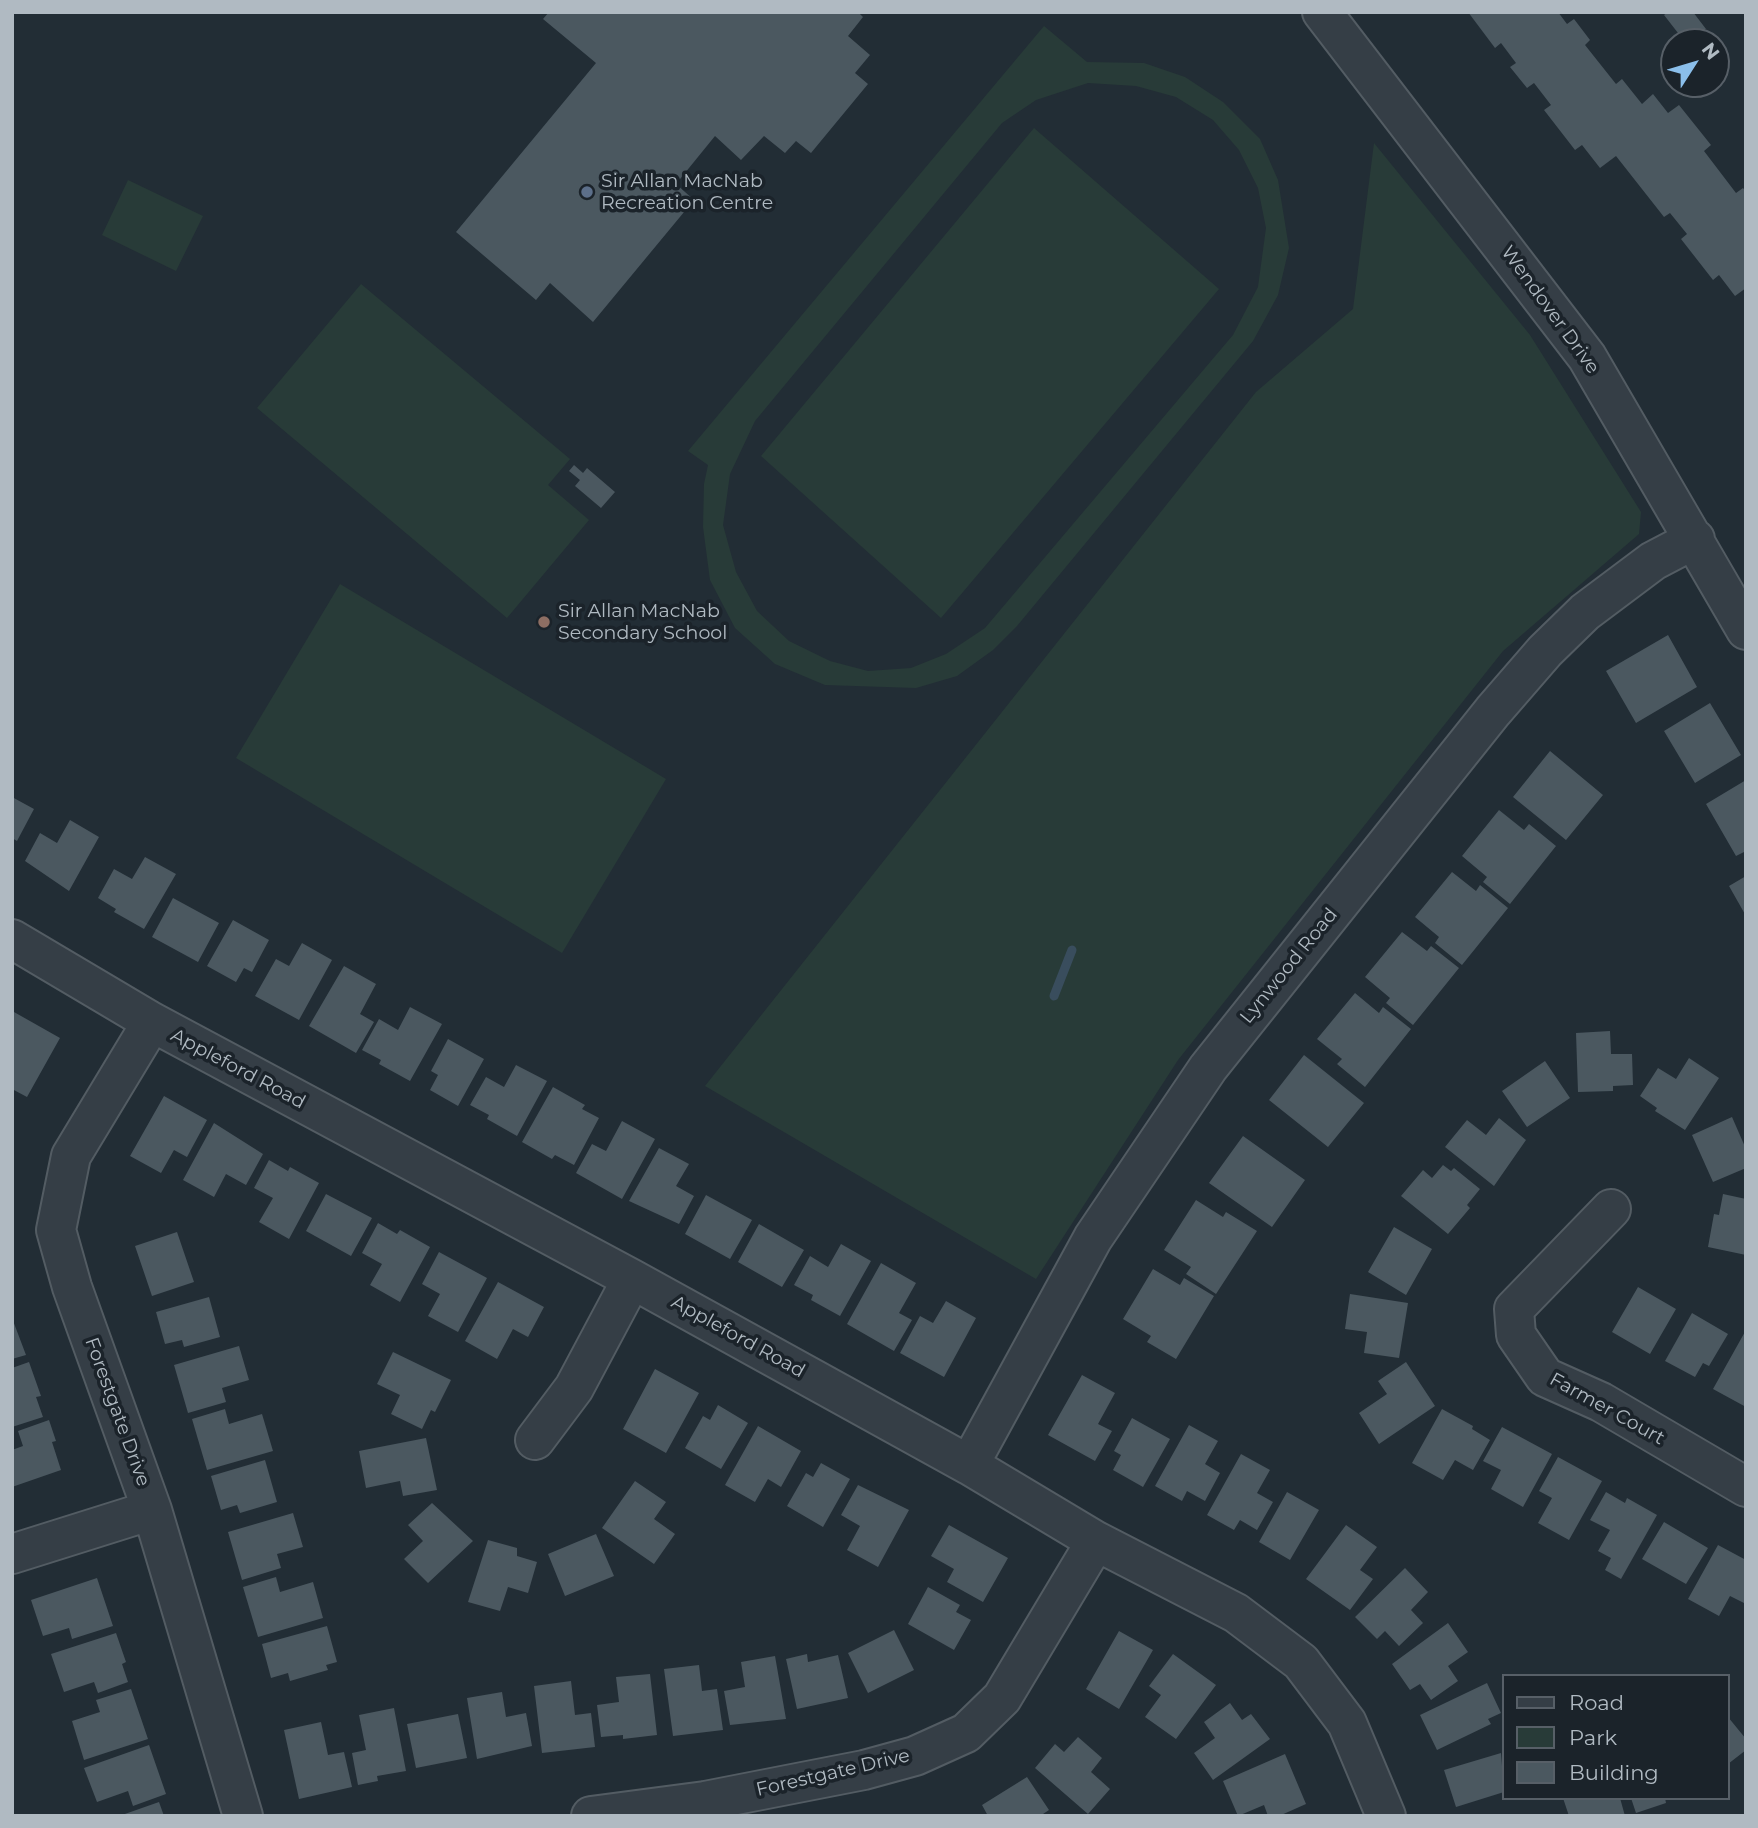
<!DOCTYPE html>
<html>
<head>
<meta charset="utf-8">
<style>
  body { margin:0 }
  #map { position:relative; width:1758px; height:1828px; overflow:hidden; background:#222d35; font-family:Montserrat,sans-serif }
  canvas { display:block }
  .frame { position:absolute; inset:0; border:14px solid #b0bac2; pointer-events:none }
  .legend { position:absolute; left:1502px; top:1674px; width:228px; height:126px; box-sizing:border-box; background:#1b232a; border:2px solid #575f67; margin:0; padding:9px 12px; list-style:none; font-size:21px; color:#b0bac2 }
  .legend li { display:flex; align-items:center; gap:14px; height:35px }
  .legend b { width:35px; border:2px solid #575f67 }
  .north { position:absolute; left:1660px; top:28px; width:70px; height:70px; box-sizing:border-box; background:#1b232a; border:2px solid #575f67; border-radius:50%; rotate:53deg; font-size:19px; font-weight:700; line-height:28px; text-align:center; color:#b0bac2 }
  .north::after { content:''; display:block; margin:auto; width:24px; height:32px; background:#8bbfeb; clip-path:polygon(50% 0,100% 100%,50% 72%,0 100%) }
</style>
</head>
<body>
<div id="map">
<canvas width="1758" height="1828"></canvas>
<div class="frame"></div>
<ul class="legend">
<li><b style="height:9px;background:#353e46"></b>Road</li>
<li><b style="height:19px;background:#283b38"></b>Park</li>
<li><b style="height:19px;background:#4b5860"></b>Building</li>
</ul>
<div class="north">N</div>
</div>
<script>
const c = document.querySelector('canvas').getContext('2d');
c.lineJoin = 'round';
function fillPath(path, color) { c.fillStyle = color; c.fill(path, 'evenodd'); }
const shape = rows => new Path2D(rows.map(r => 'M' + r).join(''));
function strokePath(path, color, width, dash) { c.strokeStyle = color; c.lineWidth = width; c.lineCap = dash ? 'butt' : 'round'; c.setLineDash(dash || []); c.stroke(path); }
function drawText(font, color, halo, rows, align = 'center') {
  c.font = font + ' Montserrat,sans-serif'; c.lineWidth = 7; c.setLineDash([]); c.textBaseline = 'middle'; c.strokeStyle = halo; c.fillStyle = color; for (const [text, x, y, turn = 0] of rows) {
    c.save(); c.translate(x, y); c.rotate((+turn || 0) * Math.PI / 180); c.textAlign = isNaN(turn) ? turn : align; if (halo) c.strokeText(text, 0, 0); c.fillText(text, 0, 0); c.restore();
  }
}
fillPath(shape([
  [1044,26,1087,62,1144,63,1185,77,1223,102,1260,139,1278,180,1289,248,1278,295,1253,341,1017,626,993,650,957,676,916,688,825,685,775,664,735,628,710,580,703,527,704,484,708,465,688,451],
  [1088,83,1136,86,1176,97,1213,120,1239,150,1258,188,1266,228,1258,287,1233,335,985,628,946,654,911,668,868,671,830,661,789,641,757,611,736,572,723,525,730,474,755,421,1002,123,1036,100],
  [1034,128,1219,289,941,618,761,456],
  [1374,143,1530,335,1641,512,1639,534,1503,651,1178,1060,1036,1279,705,1086,1256,392,1353,309],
  [128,180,203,216,176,271,102,235],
  [361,284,570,459,548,485,589,520,507,618,257,408],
  [340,584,666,779,562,953,236,758]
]), '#283b38');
strokePath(shape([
  [1054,996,1072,950]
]), '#394d5d', 9);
fillPath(shape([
  [549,12,858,12,863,17,848,36,870,55,855,73,868,84,811,153,796,141,785,153,764,136,741,160,715,136,676,184,694,200,593,322,550,283,536,300,456,232,596,63,543,19],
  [1468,12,1558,12,1567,24,1574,19,1590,40,1585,45,1616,84,1622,79,1642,104,1653,94,1668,113,1679,105,1711,145,1704,151,1736,193,1743,188,1746,192,1746,288,1735,296,1719,275,1713,280,1681,239,1687,234,1670,213,1664,217,1616,156,1600,168,1582,145,1575,150,1544,110,1551,105,1534,83,1527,88,1510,67,1516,63,1501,43,1495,48],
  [1668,12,1693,12,1706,29,1685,42,1664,15],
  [574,465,583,473,587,468,615,492,601,508,575,486,580,480,569,471],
  [1668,635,1697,687,1636,723,1606,671],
  [1710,703,1741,755,1695,783,1664,731],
  [1550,751,1603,795,1566,840,1513,797],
  [1746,780,1746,851,1736,856,1706,804],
  [12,797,34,809,17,841,12,838],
  [1499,810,1524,830,1529,824,1556,846,1510,904,1483,882,1487,877,1462,856],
  [70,820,99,837,69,891,25,861,40,833,57,843],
  [145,857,176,874,144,929,114,912,116,909,98,898,114,869,132,879],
  [1452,872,1476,891,1480,885,1508,908,1462,965,1435,943,1439,937,1415,917],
  [1746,876,1746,916,1729,886],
  [173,898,219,923,198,962,152,937],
  [233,920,269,940,252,972,244,968,236,982,207,966],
  [1402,932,1427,951,1431,946,1459,968,1413,1025,1386,1003,1390,998,1365,977],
  [302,943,332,960,299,1020,255,996,276,959,289,966],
  [344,966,376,984,360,1014,374,1022,356,1053,309,1026],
  [1355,993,1379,1013,1383,1007,1411,1029,1365,1087,1337,1064,1342,1059,1317,1039],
  [410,1007,442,1024,410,1081,379,1064,381,1060,362,1050,379,1019,398,1030],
  [14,1012,60,1038,27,1097,12,1089],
  [1610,1031,1611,1054,1632,1054,1633,1085,1613,1086,1613,1091,1578,1092,1576,1033],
  [448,1039,484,1059,458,1106,430,1090,438,1075,431,1071],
  [1304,1055,1364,1103,1328,1147,1269,1100],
  [1689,1058,1719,1078,1685,1130,1655,1111,1657,1108,1640,1096,1658,1068,1676,1079],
  [1545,1061,1570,1098,1527,1127,1502,1091],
  [516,1065,547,1081,517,1136,487,1119,489,1115,470,1105,486,1077,504,1087],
  [553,1087,585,1105,582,1109,599,1118,574,1165,555,1155,552,1159,522,1142],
  [164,1096,207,1120,187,1157,174,1150,161,1173,130,1156],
  [1732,1117,1746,1149,1746,1168,1713,1182,1692,1135],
  [1499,1118,1526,1140,1494,1186,1445,1147,1467,1120,1486,1135],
  [622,1121,655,1139,622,1199,576,1173,592,1144,606,1151],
  [214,1123,263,1154,246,1185,226,1174,214,1197,183,1180],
  [1243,1136,1305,1180,1272,1227,1209,1183],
  [659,1148,689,1164,676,1186,694,1196,679,1224,629,1201],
  [269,1160,288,1171,290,1167,319,1183,289,1239,259,1222,273,1198,254,1188],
  [1443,1165,1451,1171,1454,1168,1480,1189,1467,1205,1470,1208,1448,1234,1401,1196,1423,1170,1432,1178],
  [326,1194,372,1218,351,1256,306,1231],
  [1723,1194,1746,1199,1746,1255,1708,1247,1714,1214,1719,1215],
  [706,1195,752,1220,730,1259,685,1234],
  [1196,1200,1223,1217,1226,1212,1257,1231,1216,1294,1186,1274,1191,1267,1164,1250],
  [378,1223,397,1234,400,1230,430,1247,400,1302,370,1285,382,1264,362,1253],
  [759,1224,804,1250,782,1287,738,1262],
  [1394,1227,1432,1249,1406,1295,1368,1272],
  [177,1232,194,1282,152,1296,135,1246],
  [841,1244,871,1261,840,1316,811,1300,813,1295,794,1285,810,1256,828,1267],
  [439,1252,487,1278,458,1332,428,1316,440,1294,422,1284],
  [881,1263,916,1283,899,1313,912,1320,894,1351,847,1324],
  [1153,1269,1180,1285,1184,1278,1214,1296,1176,1359,1147,1342,1151,1336,1123,1319],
  [498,1282,544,1307,528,1337,513,1329,497,1359,465,1341],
  [1638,1287,1676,1309,1650,1354,1612,1332],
  [1350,1294,1408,1303,1399,1358,1364,1353,1367,1332,1345,1329],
  [209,1297,220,1337,184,1347,182,1340,165,1344,156,1312],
  [946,1301,976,1318,944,1377,900,1353,920,1316,933,1323],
  [1692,1313,1728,1334,1709,1366,1703,1363,1695,1377,1665,1361],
  [12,1318,26,1355,12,1359],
  [1746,1330,1746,1407,1713,1389],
  [239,1346,249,1380,222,1388,226,1402,188,1413,174,1365],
  [393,1352,451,1380,435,1412,431,1410,422,1429,391,1414,400,1395,377,1384],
  [29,1362,41,1396,36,1397,43,1417,12,1427,12,1368],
  [1406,1362,1435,1406,1379,1444,1359,1413,1387,1394,1378,1381],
  [655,1369,699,1393,666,1453,623,1429],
  [1082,1375,1115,1393,1098,1424,1112,1431,1095,1461,1048,1435],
  [718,1405,748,1423,721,1469,685,1448,703,1416,710,1420],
  [225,1409,229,1424,262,1414,273,1451,207,1470,192,1419],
  [1442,1409,1473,1426,1472,1429,1490,1440,1473,1470,1455,1460,1443,1480,1412,1463],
  [1132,1418,1170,1439,1143,1487,1113,1470,1121,1455,1114,1451],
  [49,1420,56,1441,52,1442,61,1470,12,1487,12,1450,23,1446,18,1431],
  [1189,1425,1218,1441,1205,1464,1220,1473,1205,1501,1187,1491,1182,1501,1155,1486],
  [758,1426,801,1451,781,1487,768,1479,755,1502,725,1485],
  [1502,1427,1552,1454,1523,1507,1491,1489,1501,1470,1483,1461],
  [426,1438,437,1490,403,1496,400,1481,366,1488,359,1451],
  [1241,1454,1270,1470,1257,1493,1273,1502,1257,1530,1240,1520,1234,1530,1207,1515],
  [1558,1457,1602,1481,1569,1540,1538,1523,1552,1498,1539,1491],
  [265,1460,277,1502,240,1513,237,1505,221,1510,211,1476],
  [821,1463,850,1479,823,1527,787,1506,806,1473,813,1477],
  [635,1481,666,1502,654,1519,675,1534,654,1564,602,1528],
  [858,1485,909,1510,878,1567,847,1550,860,1526,841,1515],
  [1287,1492,1319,1510,1290,1560,1259,1542],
  [1606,1492,1625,1503,1627,1498,1657,1515,1621,1579,1605,1570,1611,1558,1598,1551,1610,1530,1590,1520],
  [432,1503,473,1541,428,1583,404,1559,423,1541,408,1525],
  [293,1513,303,1547,277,1554,281,1568,242,1580,228,1532],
  [1664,1522,1708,1548,1686,1584,1642,1559],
  [949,1525,1008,1558,983,1602,947,1582,954,1569,931,1556],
  [1346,1525,1377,1547,1360,1570,1373,1579,1350,1610,1306,1579],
  [596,1534,614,1576,565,1596,548,1554],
  [488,1540,517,1548,517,1556,537,1562,528,1593,508,1587,500,1611,468,1602],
  [1718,1545,1746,1560,1746,1604,1730,1596,1719,1616,1688,1599],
  [1405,1568,1428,1592,1411,1610,1423,1623,1399,1646,1385,1631,1377,1639,1355,1617],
  [276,1577,280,1592,313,1582,323,1618,258,1637,243,1587],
  [97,1578,113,1626,72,1639,69,1628,43,1636,31,1600],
  [928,1587,960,1605,956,1612,971,1620,954,1650,908,1624],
  [1448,1623,1468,1652,1448,1666,1458,1681,1431,1700,1420,1684,1410,1690,1392,1664],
  [327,1626,337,1662,326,1665,328,1670,290,1681,288,1673,271,1678,262,1644],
  [894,1630,914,1670,868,1693,848,1653],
  [1119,1631,1153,1650,1119,1709,1086,1689],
  [116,1633,126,1662,122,1664,128,1682,98,1693,94,1682,64,1692,51,1654],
  [807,1654,808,1662,838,1655,848,1698,797,1709,786,1659],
  [1173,1654,1216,1685,1176,1739,1145,1717,1161,1695,1149,1686],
  [775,1656,786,1719,730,1725,724,1691,745,1687,741,1662],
  [699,1665,702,1691,717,1689,723,1730,673,1736,664,1669],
  [650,1674,657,1735,623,1739,623,1735,601,1737,597,1705,619,1702,616,1677],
  [571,1681,575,1715,591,1713,595,1747,542,1753,534,1686],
  [1487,1683,1501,1713,1488,1719,1491,1724,1437,1750,1420,1715],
  [131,1689,148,1739,84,1760,72,1721,100,1712,96,1700],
  [502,1692,506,1717,526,1713,532,1746,477,1759,467,1698],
  [1230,1703,1242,1720,1251,1714,1270,1739,1213,1780,1194,1753,1215,1738,1204,1722],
  [394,1708,406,1771,377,1776,378,1781,358,1785,352,1753,366,1750,359,1715],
  [458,1714,467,1758,416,1768,407,1724],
  [1728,1717,1746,1739,1746,1750,1728,1764],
  [321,1722,328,1755,344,1752,352,1787,299,1799,284,1730],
  [1078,1737,1102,1758,1091,1772,1110,1789,1088,1814,1035,1768,1055,1744,1064,1752],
  [149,1745,166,1794,133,1806,128,1791,97,1802,84,1768],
  [1501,1753,1504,1792,1456,1807,1444,1770],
  [1285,1754,1306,1804,1279,1816,1268,1816,1264,1805,1238,1816,1223,1781],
  [1027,1777,1049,1810,1040,1816,988,1816,982,1805],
  [1563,1798,1620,1798,1625,1816,1569,1816],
  [1631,1798,1665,1798,1666,1803,1636,1813],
  [159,1802,164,1816,122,1816,122,1815]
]), '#4b5860');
const minor = shape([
  [1322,12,1587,357,1746,630],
  [12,939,152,1022,632,1279,969,1465,1096,1541,1236,1613,1301,1662,1347,1723,1386,1816],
  [152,1022,71,1156,56,1230,72,1287,152,1510,243,1816],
  [1611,1209,1514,1309,1516,1335,1545,1377,1601,1402,1746,1487],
  [535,1440,574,1388,632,1279],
  [969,1465,1093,1238,1208,1068,1493,711,1545,651,1585,612,1653,561,1695,539],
  [12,1554,152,1510],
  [591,1816,705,1801,864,1770,915,1756,966,1733,1002,1698,1096,1541]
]);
strokePath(minor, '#535c63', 42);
strokePath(minor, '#353e46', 38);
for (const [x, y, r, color] of [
  [587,192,7,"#5c6f8a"],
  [544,622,7,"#8d6e63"]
]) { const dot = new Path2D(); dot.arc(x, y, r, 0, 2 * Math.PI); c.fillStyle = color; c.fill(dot); strokePath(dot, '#1b232a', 2.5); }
drawText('19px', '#b0bac2', '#1b232a', [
  ["Sir Allan MacNab",601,181],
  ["Recreation Centre",601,203],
  ["Sir Allan MacNab",558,611],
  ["Secondary School",558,633]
], 'left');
drawText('19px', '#b0bac2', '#1b232a', [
  ["Wendover Drive",1550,310,54],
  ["Lynwood Road",1289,966,-51],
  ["Appleford Road",238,1069,28],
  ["Appleford Road",738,1337,29],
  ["Farmer Court",1607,1409,29],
  ["Forestgate Drive",117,1412,70],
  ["Forestgate Drive",833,1773,-13]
]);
</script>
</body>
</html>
